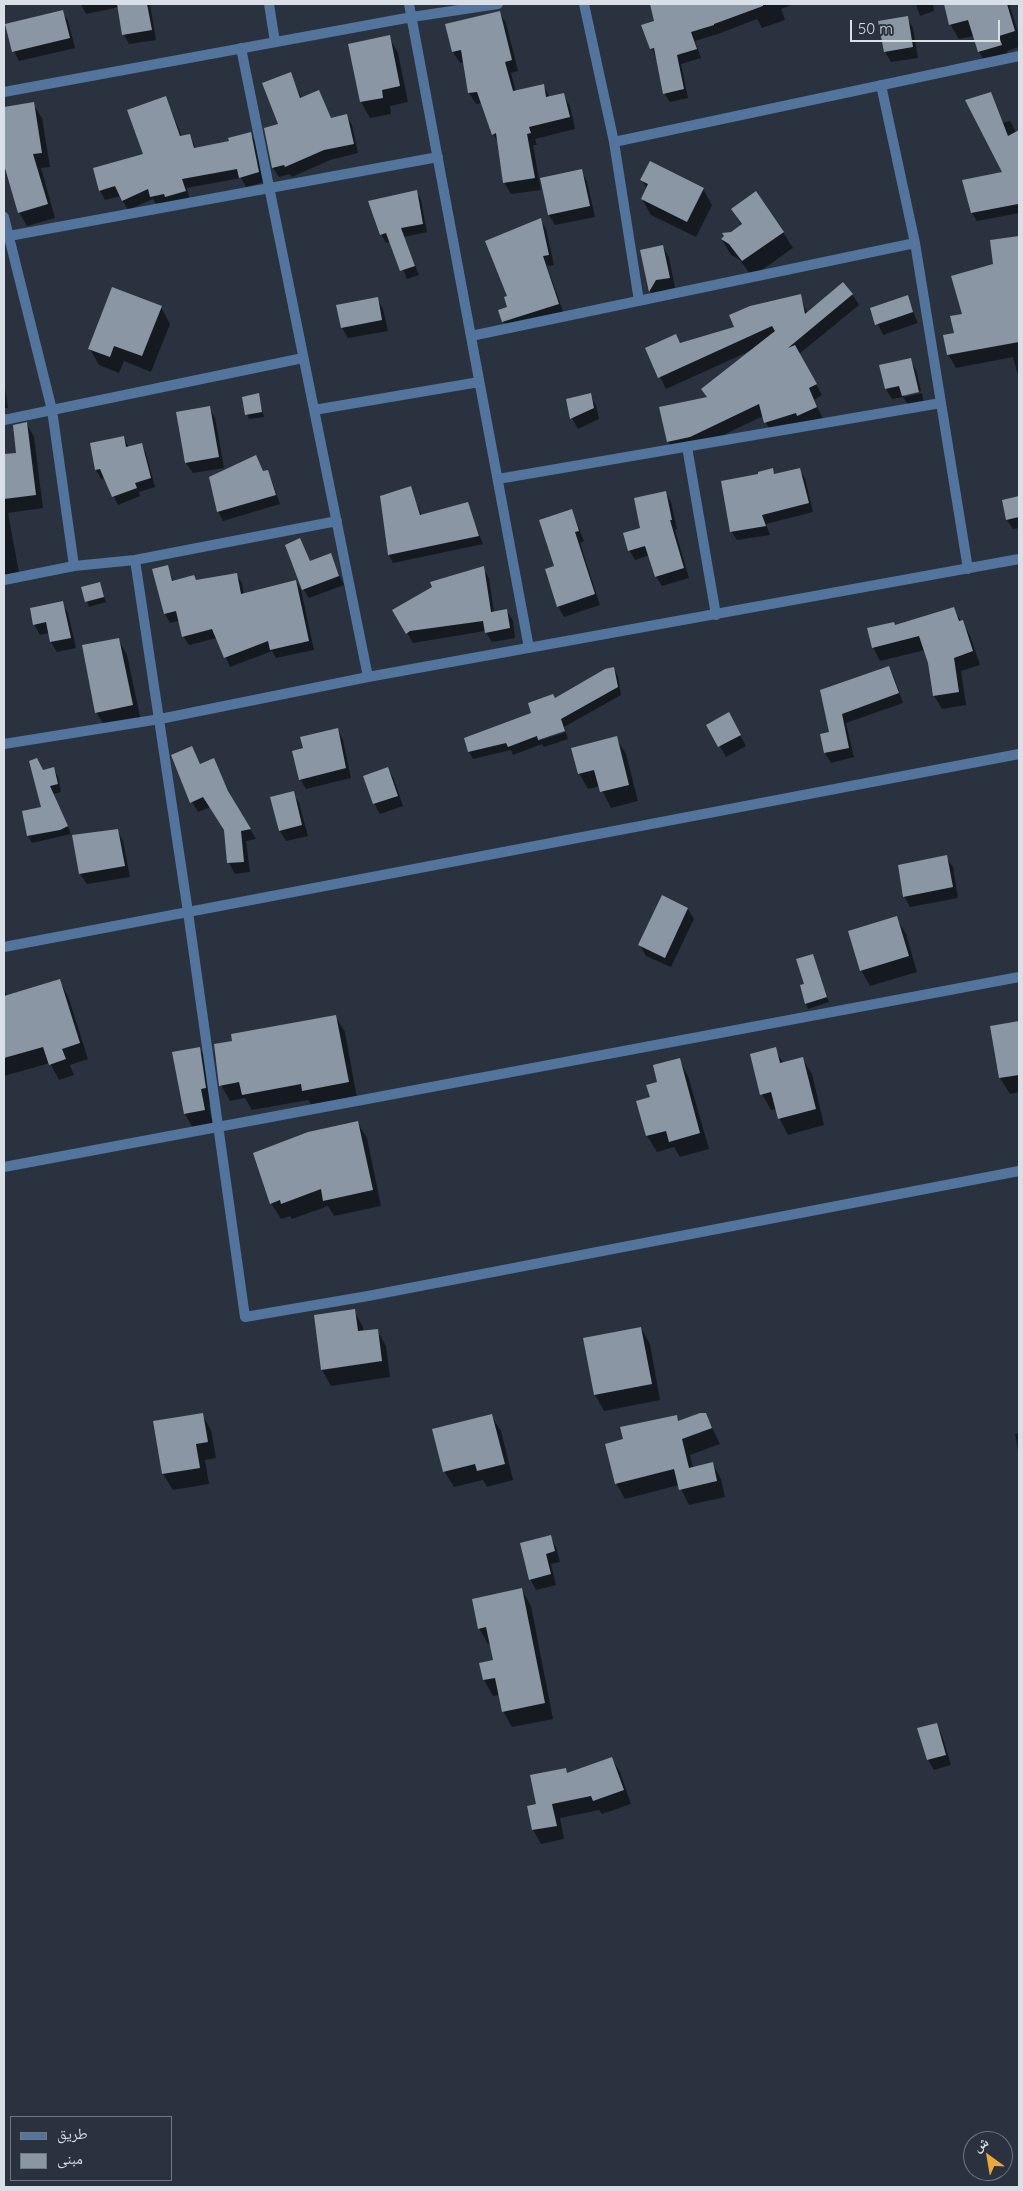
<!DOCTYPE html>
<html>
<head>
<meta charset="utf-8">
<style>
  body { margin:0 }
  #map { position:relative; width:1023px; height:2191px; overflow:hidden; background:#29323e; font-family:Quicksand,"Noto Naskh Arabic",sans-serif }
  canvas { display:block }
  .frame { position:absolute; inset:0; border:5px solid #d8dfe6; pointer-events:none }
  .legend { position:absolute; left:10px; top:2116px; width:162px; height:65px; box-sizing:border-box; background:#29323e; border:1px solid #6f7781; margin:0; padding:6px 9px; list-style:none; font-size:15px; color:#d8dfe6 }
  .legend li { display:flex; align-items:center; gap:10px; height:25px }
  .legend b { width:25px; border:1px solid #6f7781 }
  .north { position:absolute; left:963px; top:2131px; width:50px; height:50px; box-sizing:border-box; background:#29323e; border:1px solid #6f7781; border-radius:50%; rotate:328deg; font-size:14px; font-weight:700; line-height:20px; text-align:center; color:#d8dfe6 }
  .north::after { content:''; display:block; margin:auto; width:18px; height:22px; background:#eda83c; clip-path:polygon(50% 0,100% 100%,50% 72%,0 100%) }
  .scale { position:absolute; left:850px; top:20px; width:150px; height:22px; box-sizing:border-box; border:2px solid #d8dfe6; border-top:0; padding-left:6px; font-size:15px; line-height:18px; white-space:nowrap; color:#d8dfe6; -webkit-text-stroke:4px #29323e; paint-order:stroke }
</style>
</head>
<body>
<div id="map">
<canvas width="1023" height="2191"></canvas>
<div class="frame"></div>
<ul class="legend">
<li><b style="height:6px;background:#52749d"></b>طريق</li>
<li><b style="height:14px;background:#8a96a4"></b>مبنى</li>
</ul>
<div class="north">ش</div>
<div class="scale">50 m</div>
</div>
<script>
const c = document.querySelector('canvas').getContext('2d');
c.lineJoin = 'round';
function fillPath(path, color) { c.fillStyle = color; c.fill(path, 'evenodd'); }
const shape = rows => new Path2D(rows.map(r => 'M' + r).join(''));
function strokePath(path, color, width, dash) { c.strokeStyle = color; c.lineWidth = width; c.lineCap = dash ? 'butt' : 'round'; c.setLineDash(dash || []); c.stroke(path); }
fillPath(shape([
  [81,4,150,4,156,40,129,44,124,35,119,7,86,14],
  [651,4,794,4,781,9,785,20,762,28,757,19,718,34,695,41,701,58,681,64,688,98,670,102,664,93,656,58,642,25,656,21],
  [916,4,933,4,934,11,920,16],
  [967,4,1009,4,1019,35,1019,47,1007,51,1009,60,988,67,979,52,974,36,959,39,950,24,947,10],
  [62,11,68,21,75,48,19,61,14,51],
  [499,12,506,23,518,71,511,73,516,91,544,86,550,98,563,94,570,106,575,129,535,139,537,145,533,145,541,190,511,194,504,182,499,144,493,134,482,103,476,104,469,93,464,62,460,63,453,52],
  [907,18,913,28,918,58,891,62,885,52],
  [389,37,398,53,408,102,390,106,391,114,370,118,361,102,349,45],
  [290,73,302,99,318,92,331,119,346,115,352,125,358,153,330,160,292,177,290,174,279,177,273,168,266,129,280,125],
  [990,93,1003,123,1010,121,1019,138,1019,213,977,221,972,213,1004,173],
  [166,97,182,137,190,135,196,149,230,142,250,133,256,143,264,182,246,187,241,178,187,188,190,201,157,206,153,199,128,210,120,196,105,200,100,190,145,155],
  [33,104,42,118,50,167,41,168,55,218,27,226,19,212,4,168,4,109],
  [581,171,587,181,595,217,555,225,549,215,541,179],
  [642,180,703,189,712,205,696,237,651,215,642,199,647,189],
  [417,192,421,200,427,232,404,237,419,275,407,279,391,241,386,243,381,234],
  [732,209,783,232,793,248,752,277,740,260,731,255,722,240,742,226],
  [540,219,546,229,554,265,547,266,564,314,509,332,499,311,509,307],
  [1019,237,1019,379,1013,357,956,368,948,354,964,315,994,265,992,241],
  [663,247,669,257,675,288,662,291,656,301,650,291,642,251],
  [852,294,859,305,799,354,822,395,814,400,823,419,771,433,763,416,696,448,674,452,668,441,752,350,666,389,646,349,676,336,681,344,735,328,800,296,808,314],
  [907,297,918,323,883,335,871,309],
  [377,298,383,309,388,331,348,338,342,328,338,306],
  [161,307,170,324,151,372,124,361,119,373,99,365,90,349],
  [910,359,916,370,921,391,904,395,904,397,922,393,924,403,909,406,903,397,892,399,886,389],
  [4,381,8,408,4,408],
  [258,395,264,417,249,419,247,414],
  [590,395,596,405,599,419,578,429,572,418,567,400],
  [209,407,215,418,224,468,193,473,186,463,178,413],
  [27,424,34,437,43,508,8,513,20,578,4,581,4,464,18,462],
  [124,437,129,448,141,444,146,453,155,487,139,492,140,496,118,505,105,478,101,479,96,470,91,444],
  [799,469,805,478,813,512,766,524,770,535,737,540,731,531,760,475,772,470,775,475],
  [267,471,272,481,280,504,223,521,218,511],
  [410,488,422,516,467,503,483,544,393,563,389,555,381,497],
  [666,493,671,502,677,529,675,530,689,578,662,586,656,577,650,555,635,560,629,550],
  [1019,497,1019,528,1013,529,1007,520,1003,501],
  [572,511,584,541,580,543,600,605,564,617,558,606,556,567],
  [330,555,344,585,309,598,303,589,310,562],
  [167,566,174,582,196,581,236,574,242,583,244,595,296,581,301,590,314,650,276,658,272,651,230,667,217,638,189,645,183,636,179,621,170,623,165,614,153,570],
  [483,568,489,578,494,612,507,611,513,621,515,638,492,642,485,631,413,643,393,610],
  [99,584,106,602,89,607,82,588],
  [62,602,68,613,76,648,57,652,51,642,49,633,40,635,34,624],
  [953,609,970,635,980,665,961,671,966,705,942,709,934,696,929,663,925,650,880,661,873,647,895,626],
  [118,639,127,655,141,721,106,728,96,712],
  [889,668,894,677,903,703,846,723,854,757,831,763,825,753,821,735,830,733,821,691],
  [614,669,618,676,621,695,564,727,565,730,538,739,538,741,566,732,568,739,544,747,542,744,513,755,511,750,473,759,469,752,555,700],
  [728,714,746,746,726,757,708,725],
  [338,730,343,740,351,778,306,789,300,779,304,749],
  [616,738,626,754,638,801,611,808,600,786,588,789,579,773],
  [192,748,201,765,214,760,233,801,256,839,246,841,250,872,235,874,229,863,225,831,211,807,198,812,192,802],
  [53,769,58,776,61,792,53,794,71,834,32,843,28,836,42,808,43,771],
  [388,769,394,779,403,806,380,814,374,803],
  [293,793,299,803,308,836,286,841,280,831],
  [117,830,123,841,130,877,87,884,80,874,74,836],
  [946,857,953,867,958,898,910,907,904,896],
  [688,909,694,919,671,967,646,956,640,945],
  [896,918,906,934,917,972,870,986,861,970],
  [813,955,829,1002,808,1009,806,1004,806,985],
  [59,980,68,996,88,1059,70,1065,74,1075,59,1080,50,1063,4,1076,4,991,8,996],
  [335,1016,345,1032,357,1098,313,1107,308,1100,252,1110,245,1098,230,1101,221,1085,234,1042],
  [1019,1022,1019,1092,1010,1094,1000,1078,991,1027],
  [199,1048,209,1064,214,1104,209,1105,213,1126,194,1130,185,1114],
  [775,1049,783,1063,802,1058,812,1074,824,1125,788,1135,779,1118,776,1109,771,1110,762,1094],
  [679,1059,688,1076,709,1149,680,1157,674,1147,657,1152,647,1136,638,1102,651,1098,659,1083],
  [357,1122,367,1138,381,1206,334,1216,328,1206,292,1219,290,1216,281,1219,271,1203],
  [354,1311,363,1327,364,1332,377,1330,386,1346,390,1377,331,1386,322,1370],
  [641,1328,650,1344,660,1400,604,1411,595,1395],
  [202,1414,211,1430,216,1458,205,1460,209,1484,173,1490,163,1474,155,1422],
  [491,1415,501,1431,513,1480,487,1487,483,1480,454,1487,444,1471],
  [706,1415,720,1444,690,1455,693,1468,713,1464,721,1479,725,1497,689,1505,679,1485,625,1499,616,1483,625,1440,676,1417,679,1422],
  [1019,1433,1019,1456,1015,1434],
  [550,1536,556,1547,560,1562,551,1564,556,1585,536,1590,530,1579],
  [522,1590,531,1606,553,1719,512,1727,503,1711,499,1695,493,1696,484,1680,481,1664,495,1661,491,1644,488,1644,479,1628],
  [936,1724,942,1735,951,1765,934,1770,928,1760],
  [612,1759,620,1772,631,1804,602,1814,599,1810,560,1818,564,1839,541,1844,533,1830,528,1806,537,1805,565,1769,568,1774]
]), '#0007');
fillPath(shape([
  [117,4,147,4,152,30,122,35],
  [650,4,763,4,763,6,714,24,714,25,691,32,697,49,677,55,684,89,663,94,654,48,650,49,641,25,654,21],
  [944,4,1007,4,1015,31,999,36,1002,45,978,52,968,20,949,25],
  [63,10,70,38,12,52,5,24],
  [500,11,512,60,505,62,513,91,544,84,546,97,564,93,570,117,529,127,531,133,527,134,535,178,503,183,496,133,492,135,477,92,468,93,461,50,452,52,445,24],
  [908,16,913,47,884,52,878,21],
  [390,35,400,86,382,90,383,98,360,102,348,44],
  [291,72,300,98,319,90,331,118,347,114,354,144,324,150,285,167,284,165,272,168,264,128,278,124,262,83],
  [991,92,1008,136,1019,130,1019,205,1018,204,971,213,962,180,1002,172,965,100],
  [166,96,180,136,190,134,194,148,229,141,228,138,251,132,259,172,239,178,237,169,182,179,186,191,165,197,164,194,150,197,148,189,122,201,115,186,99,191,93,168,143,154,127,110],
  [34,102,42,153,33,154,48,204,18,213,4,165,4,107],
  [650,161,704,188,687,222,641,199,648,184,640,180],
  [582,169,590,206,548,215,540,178],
  [417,190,423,224,401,228,415,266,400,271,386,233,380,235,368,201],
  [756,191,784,232,742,261,729,244,721,239,724,236,722,233,731,232,742,224,731,209],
  [541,218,549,255,543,256,559,304,502,322,498,310,507,307,504,297,507,296,485,241],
  [1019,236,1019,342,947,355,943,335,954,333,950,316,962,314,951,276,993,264,990,240],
  [663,245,670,278,656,280,649,292,640,250],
  [843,282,853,294,788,348,795,345,817,384,809,388,817,407,797,416,796,413,764,423,759,404,690,437,667,442,659,407,707,397,701,389,775,331,772,326,658,378,645,348,676,334,680,343,734,327,729,315,750,306,801,294,805,314],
  [112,287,162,306,142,356,114,346,110,357,88,349],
  [908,295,913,312,875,325,870,308],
  [378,297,382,320,341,328,336,305],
  [911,358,919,392,902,396,899,386,885,389,879,365],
  [259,393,262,412,245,415,242,397],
  [591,393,594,408,570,419,566,399],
  [210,406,219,457,185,463,176,412],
  [27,422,36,495,4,499,4,454,16,453,13,425],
  [124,436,126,447,142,443,151,478,135,483,137,488,112,497,100,469,95,470,90,443],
  [256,455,263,471,268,470,276,495,217,512,209,477],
  [773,468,774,474,800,468,809,503,762,515,766,526,730,532,721,481,758,474,758,472],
  [411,486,420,515,468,502,479,536,388,555,380,496],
  [666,491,672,520,670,520,684,568,655,577,645,546,628,551,623,533,640,528,634,498],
  [1019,496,1019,517,1006,520,1002,500],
  [572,509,579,531,575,532,595,594,557,607,545,569,554,566,539,520],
  [300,538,310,561,331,553,339,576,302,590,285,545],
  [168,565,172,581,194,575,196,580,237,573,241,594,296,580,309,641,270,650,268,641,224,658,212,629,182,637,176,611,164,614,152,569],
  [484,566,491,612,507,609,510,628,485,633,483,621,410,631,406,634,392,610,432,587,430,582],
  [100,582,104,597,85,602,81,587],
  [63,601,71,638,50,642,46,622,33,625,30,608],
  [954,607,959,621,963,620,973,651,954,658,959,692,933,696,928,663,919,636,872,648,867,628,894,622,895,625],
  [119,638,133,705,95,713,82,645],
  [889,666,899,693,842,714,849,748,824,753,820,734,829,732,820,690],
  [614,667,618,687,561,719,565,731,538,740,537,736,508,747,506,743,468,752,464,738,531,713,528,703,553,694,555,698,605,669],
  [729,712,741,735,718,747,706,725],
  [338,728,346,768,299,780,292,751,303,748,300,737],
  [617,736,629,785,600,792,594,770,578,774,571,748],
  [192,746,200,764,214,758,228,791,251,829,241,831,244,862,227,863,224,830,203,797,190,803,171,755],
  [37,758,43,770,54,767,58,784,50,786,68,826,60,830,27,836,22,811,41,807,29,761],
  [388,767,398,796,373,804,363,776],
  [294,791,302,825,279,831,270,797],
  [118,829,125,866,79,874,72,835],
  [947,855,953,887,903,897,898,865],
  [662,895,688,908,665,958,638,945],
  [897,916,909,956,860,971,848,931],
  [813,954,827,997,805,1004,800,985,804,984,796,959],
  [60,979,80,1043,62,1049,66,1059,49,1065,43,1047,4,1058,4,996],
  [336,1015,349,1082,302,1091,301,1084,242,1095,239,1082,219,1086,214,1044,232,1041,231,1034],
  [1019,1021,1019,1075,999,1078,990,1026],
  [200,1047,206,1088,201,1089,205,1110,184,1114,172,1052],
  [776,1047,780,1063,803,1057,816,1109,778,1119,771,1092,760,1095,750,1054],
  [680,1058,700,1133,669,1142,666,1131,646,1136,636,1101,650,1097,646,1085,657,1082,653,1065],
  [358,1121,373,1190,323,1201,321,1189,281,1204,280,1200,270,1204,253,1153,308,1132],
  [355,1309,358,1331,378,1329,382,1361,321,1370,314,1315],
  [641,1327,652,1384,594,1395,583,1338],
  [203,1413,208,1442,196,1444,200,1468,162,1474,153,1421],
  [700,1413,706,1413,712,1428,682,1439,689,1468,713,1462,717,1481,679,1490,674,1469,615,1484,605,1444,623,1439,620,1427,677,1415,678,1421],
  [492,1414,505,1464,477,1471,475,1464,443,1472,432,1429],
  [551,1535,555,1551,546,1554,551,1574,529,1580,520,1543],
  [522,1588,545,1703,502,1712,495,1678,483,1680,479,1663,493,1660,486,1627,478,1629,472,1599],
  [937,1723,946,1755,927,1760,917,1728],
  [612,1757,624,1790,593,1801,591,1796,552,1804,557,1826,532,1830,527,1806,536,1804,530,1775,566,1768,567,1773]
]), '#8a96a4');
strokePath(shape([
  [269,4,275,42],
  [409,4,529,648],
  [584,4,614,142,639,301],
  [241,48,368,677],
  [881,85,915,243,968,569],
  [4,92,412,17,498,4],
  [614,142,1019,56],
  [4,217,52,410,74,566],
  [9,236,438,157],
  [471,336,915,243],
  [314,410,479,382],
  [4,420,303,358],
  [687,447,716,615],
  [498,479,941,403],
  [135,560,188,912,245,1317,368,1296,1019,1171],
  [4,580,74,566,135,560,337,521],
  [4,744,160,719,368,677,1019,559],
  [4,947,1019,754],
  [4,1167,1019,977]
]), '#52749d', 10);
</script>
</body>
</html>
